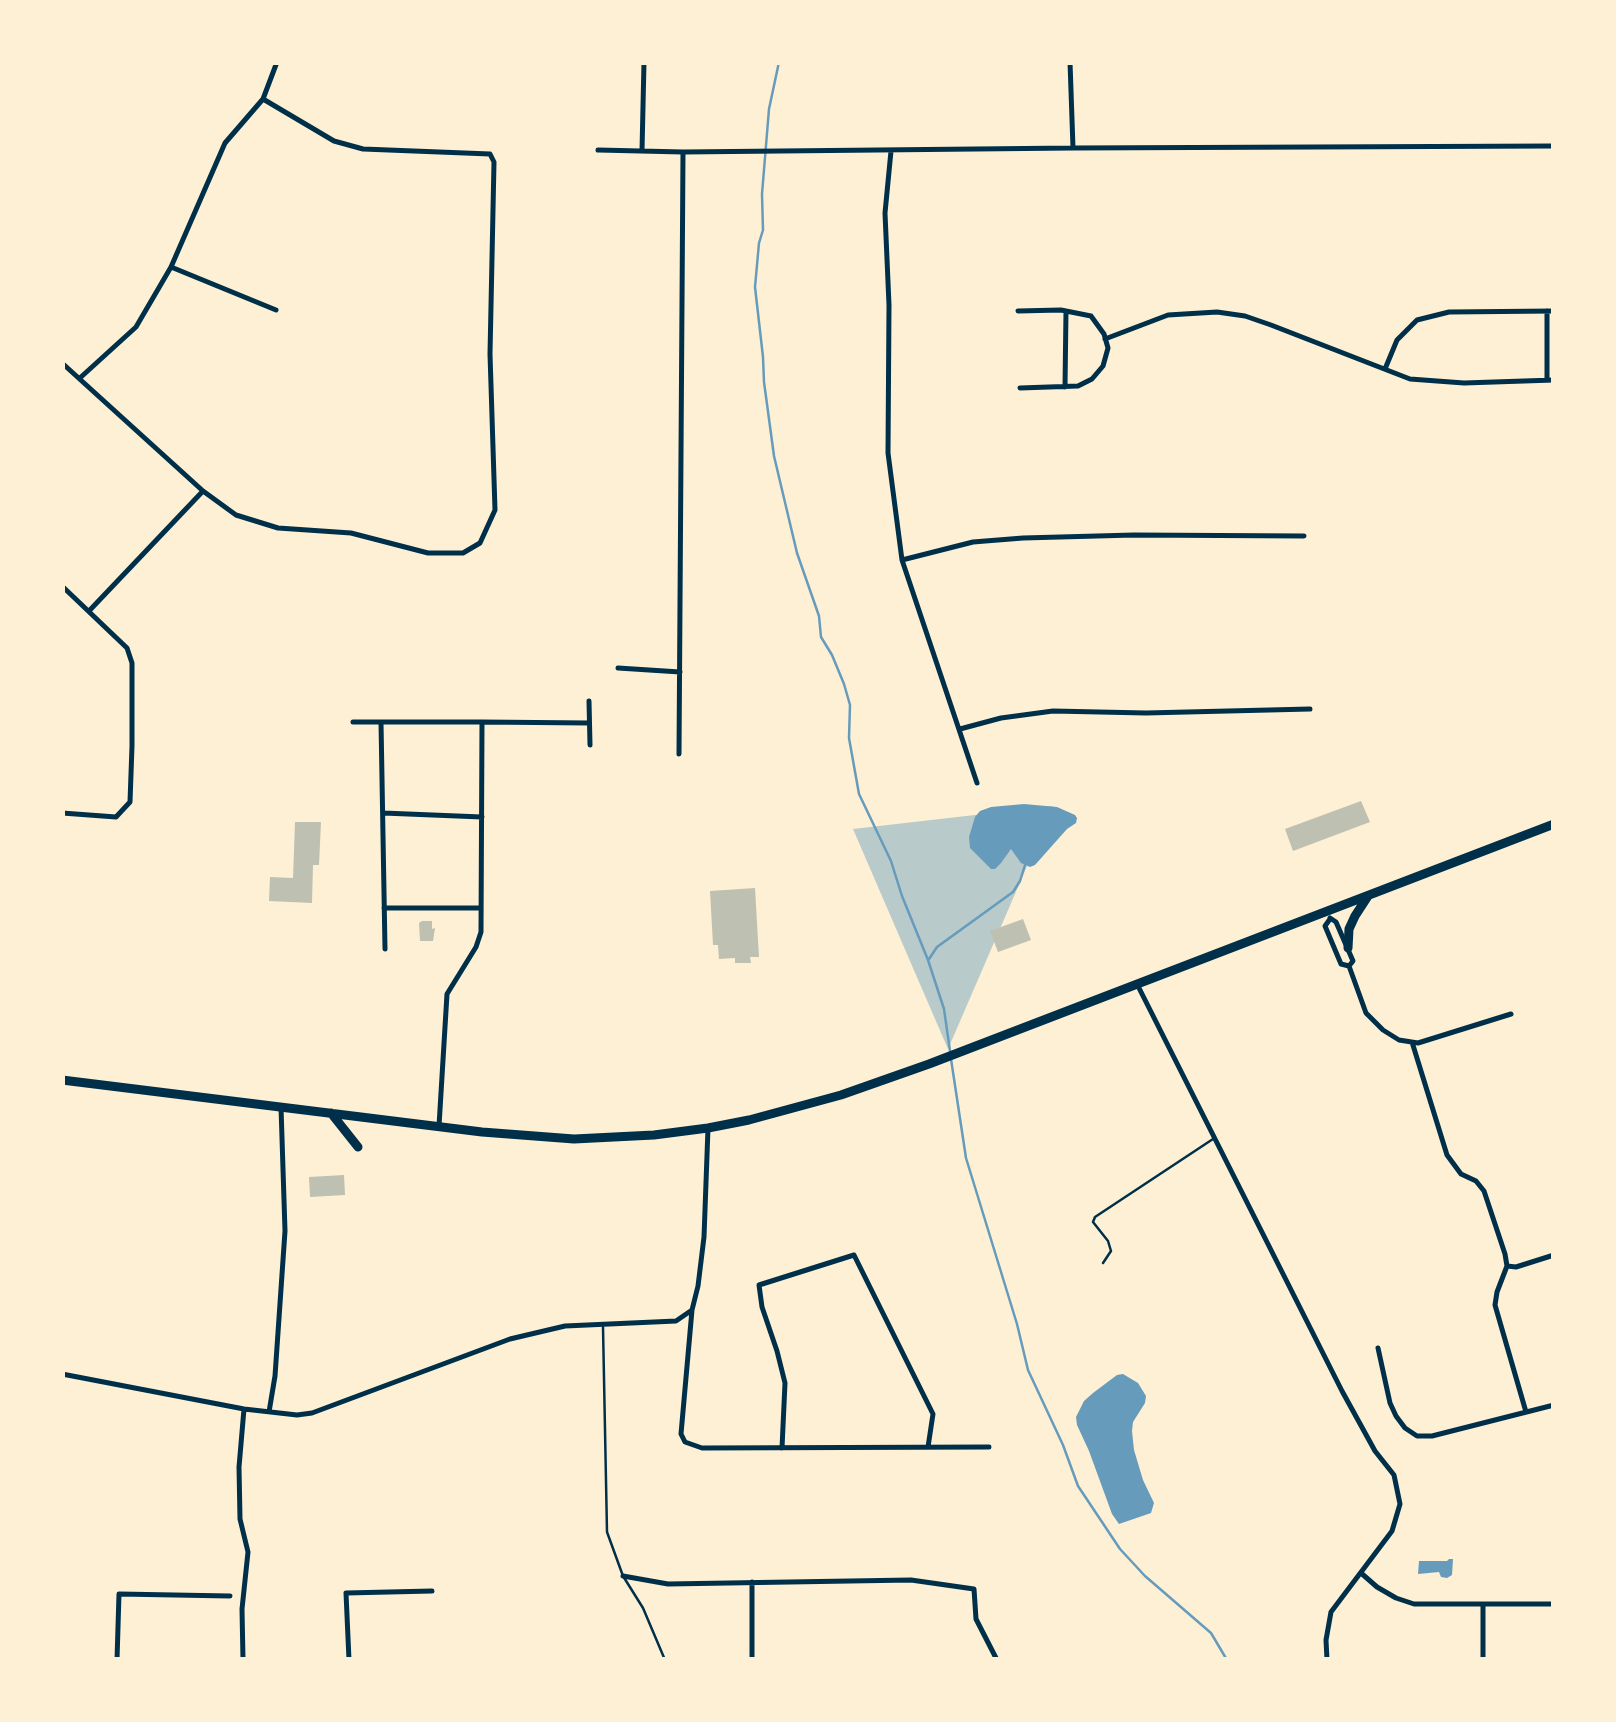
<!DOCTYPE html>
<html>
<head>
<meta charset="utf-8">
<style>
  body { margin:0 }
  #map { position:relative; width:1616px; height:1722px; overflow:hidden; background:#fdf0d5; font-family:"PT Serif",serif }
  canvas { display:block }
  .frame { position:absolute; inset:0; border:65px solid #fdf0d5; pointer-events:none }
</style>
</head>
<body>
<div id="map">
<canvas width="1616" height="1722"></canvas>
<div class="frame"></div>
</div>
<script>
const c = document.querySelector('canvas').getContext('2d');
c.lineJoin = 'round';
function fillPath(path, color) { c.fillStyle = color; c.fill(path, 'evenodd'); }
const shape = rows => new Path2D(rows.map(r => 'M' + r).join(''));
function strokePath(path, color, width, dash) { c.strokeStyle = color; c.lineWidth = width; c.lineCap = dash ? 'butt' : 'round'; c.setLineDash(dash || []); c.stroke(path); }
fillPath(shape([
  [1053,806,948,1049,853,829]
]), '#b9caca');
fillPath(shape([
  [1024,804,1057,807,1075,815,1077,818,1076,823,1067,829,1035,865,1030,867,1021,863,1011,849,1001,863,995,869,991,869,970,848,969,837,975,817,980,811,991,807],
  [1123,1374,1138,1383,1146,1396,1145,1403,1133,1422,1132,1431,1134,1450,1143,1480,1154,1503,1151,1513,1119,1524,1112,1514,1089,1451,1077,1425,1076,1417,1084,1401,1093,1393,1117,1375],
  [1449,1559,1453,1559,1452,1575,1447,1578,1441,1577,1439,1572,1418,1574,1419,1561,1447,1561]
]), '#669bbc');
strokePath(shape([
  [779,62,769,109,762,194,763,230,759,243,755,287,763,357,764,382,774,456,797,553,819,616,821,637,832,655,844,684,850,705,849,738,859,794,891,861,902,896,928,960,944,1009,950,1051],
  [929,959,937,947,1013,892,1020,881,1025,865],
  [951,1059,966,1158,1017,1324,1028,1370,1063,1445,1078,1486,1120,1549,1145,1576,1211,1633,1227,1660]
]), '#669bbc', 2.5);
fillPath(shape([
  [1361,801,1370,822,1293,851,1285,829],
  [295,822,321,822,319,865,313,865,312,903,269,901,270,877,293,878],
  [755,888,759,957,750,957,751,963,735,963,735,958,719,959,718,945,713,945,710,891],
  [1023,919,1031,940,998,952,990,931],
  [422,921,432,921,432,929,435,928,433,941,420,941,419,923],
  [344,1175,345,1195,310,1197,309,1177]
]), '#bec0b2');
strokePath(shape([
  [1103,1263,1111,1251,1108,1241,1093,1222,1095,1217,1213,1139],
  [603,1327,607,1532,623,1576,643,1608,665,1660]
]), '#003049', 2.5);
strokePath(shape([
  [1070,62,1073,148],
  [598,150,683,152,1073,148,1554,146],
  [642,151,644,62],
  [891,151,885,213,889,305,888,453,902,560,977,783],
  [171,267,276,310],
  [1018,311,1061,310,1091,316,1104,334,1108,348,1103,366,1092,379,1078,386,1020,388],
  [1105,339,1168,315,1217,312,1245,316,1271,325,1410,379,1464,383,1554,380],
  [62,363,203,491,236,515,278,528,351,533,428,553,463,553,480,543,495,510,490,354,494,162,490,154,363,149,334,141,263,99],
  [1385,369,1397,340,1417,320,1449,312,1554,311],
  [81,377,136,327,171,267,225,143,263,99,277,62],
  [1547,380,1547,311],
  [1065,387,1066,311],
  [902,560,973,542,1023,538,1134,535,1304,536],
  [62,586,127,648,132,663,132,746,130,802,116,817,62,813],
  [89,611,203,491],
  [618,668,680,672],
  [589,701,590,745],
  [353,722,482,722,481,932,476,947,447,994,439,1126],
  [381,722,385,949],
  [482,722,589,723],
  [960,729,1001,718,1053,711,1146,713,1310,709],
  [679,754,683,152],
  [383,813,482,817],
  [384,908,481,908],
  [1330,918,1336,922,1353,961,1349,966],
  [1330,919,1325,926,1341,964,1349,966,1366,1013,1383,1030,1399,1040,1418,1043,1511,1014],
  [1137,984,1342,1391,1375,1451,1394,1475,1400,1504,1392,1531,1331,1612,1326,1640,1327,1660],
  [1412,1042,1447,1155,1461,1174,1476,1181,1484,1191,1505,1254,1507,1266,1497,1292,1495,1305,1526,1412],
  [1507,1266,1516,1267,1554,1255],
  [692,1310,681,1434,685,1442,702,1448,989,1447],
  [1378,1348,1390,1403,1396,1416,1405,1428,1417,1436,1432,1436,1554,1405],
  [62,1374,244,1409,297,1415,312,1413,510,1339,565,1326,676,1321,692,1310,698,1286,704,1237,708,1128],
  [269,1412,275,1376,285,1231,281,1107],
  [782,1448,785,1383,777,1351,762,1307,759,1285,854,1255,933,1414,928,1447],
  [1361,1573,1377,1587,1396,1598,1414,1604,1554,1604],
  [623,1576,668,1584,911,1580,974,1589,976,1619,997,1660],
  [117,1660,119,1594,230,1596],
  [243,1660,242,1609,248,1552,240,1519,239,1467,244,1409],
  [349,1660,346,1593,432,1591],
  [752,1660,752,1582],
  [1483,1660,1483,1604]
]), '#003049', 5);
strokePath(shape([
  [1348,948,1349,929,1355,916,1368,896],
  [62,1080,482,1132,574,1139,654,1135,708,1128,749,1120,841,1095,929,1064,1554,824],
  [331,1113,358,1147]
]), '#003049', 9);
</script>
</body>
</html>
